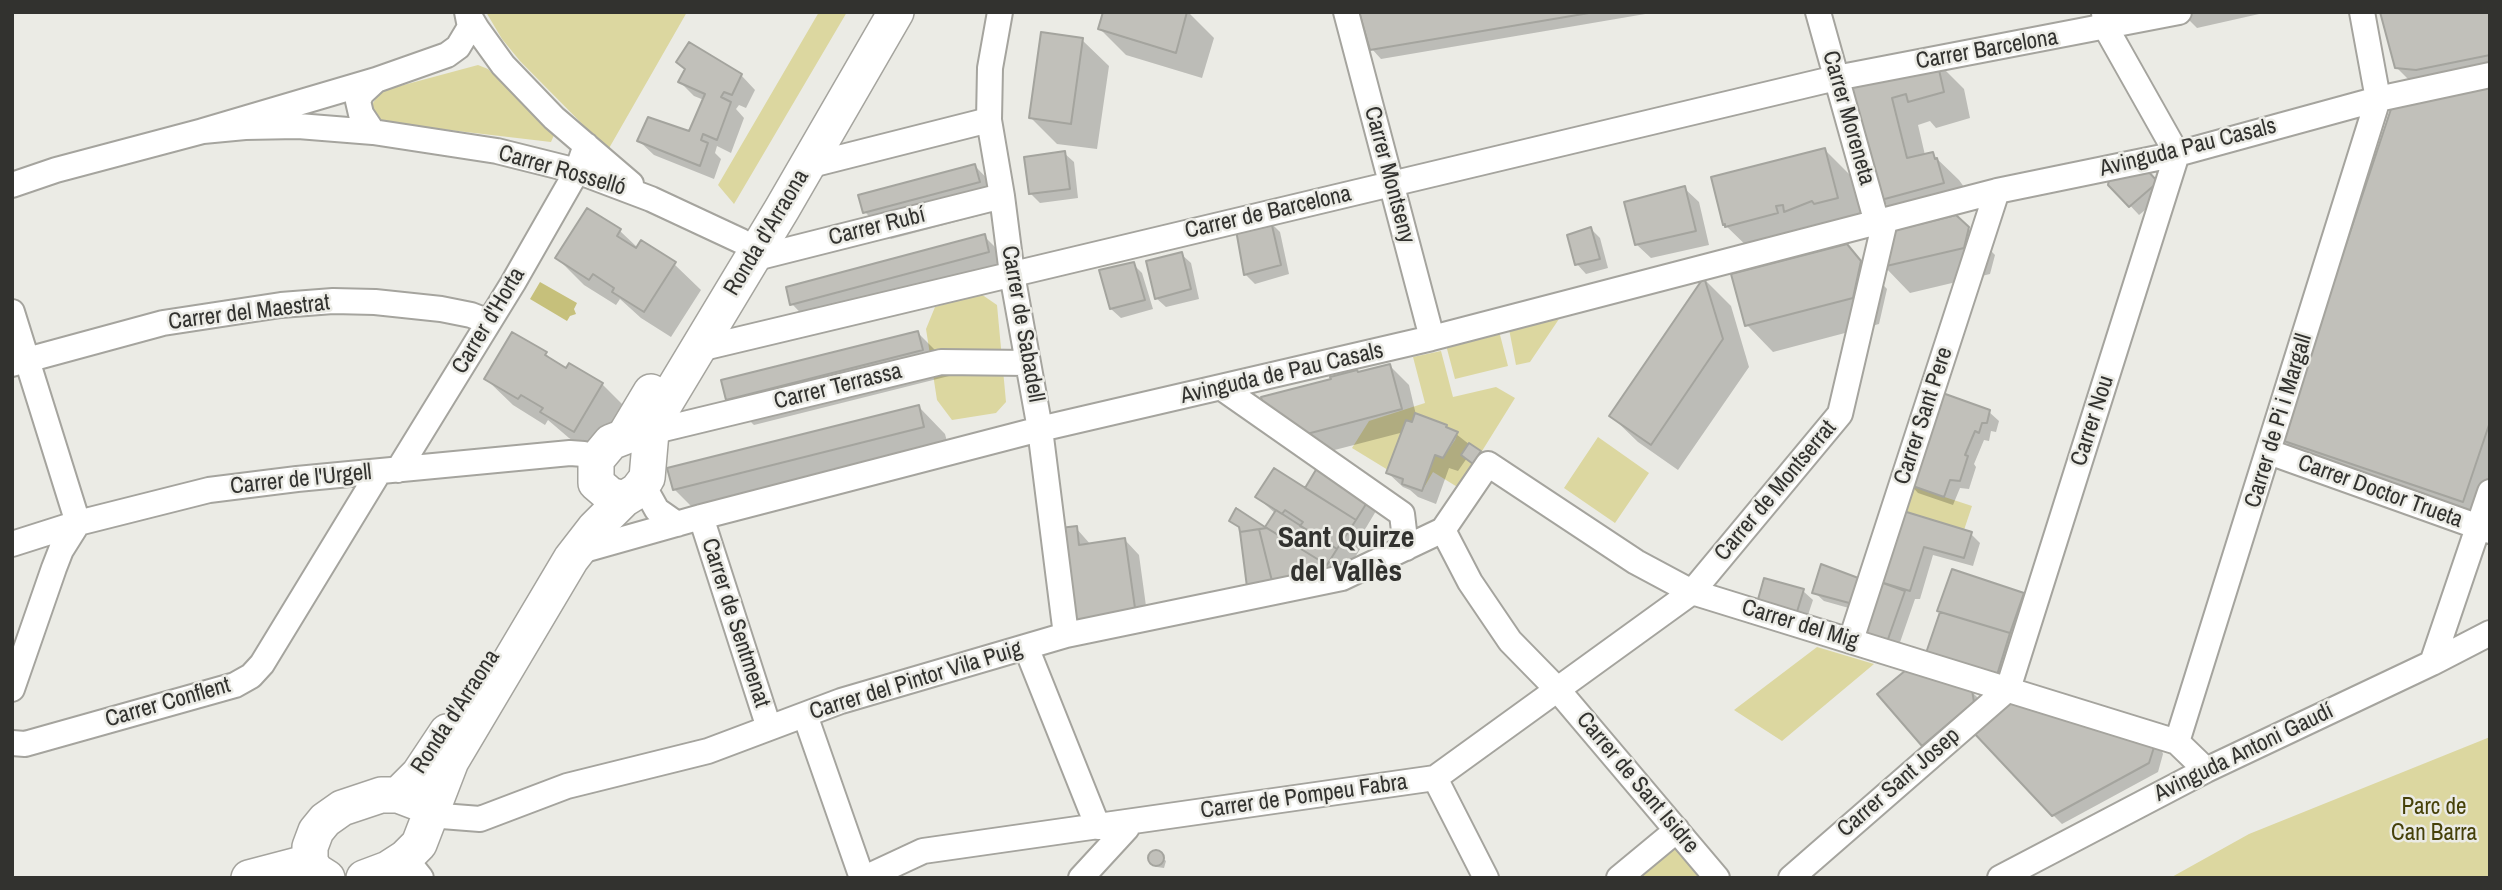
<!DOCTYPE html>
<html>
<head>
<meta charset="utf-8">
<style>
  body { margin:0 }
  #map { position:relative; width:2502px; height:890px; overflow:hidden; background:#ebebe5; font-family:"Archivo Narrow",sans-serif }
  canvas { display:block }
  .frame { position:absolute; inset:0; border:14px solid #32322f; pointer-events:none }
</style>
</head>
<body>
<div id="map">
<canvas width="2502" height="890"></canvas>
<div class="frame"></div>
</div>
<script>
const c = document.querySelector('canvas').getContext('2d');
c.lineJoin = 'round';
function fillPath(path, color) { c.fillStyle = color; c.fill(path, 'evenodd'); }
const shape = rows => new Path2D(rows.map(r => 'M' + r).join(''));
function strokePath(path, color, width, dash) { c.strokeStyle = color; c.lineWidth = width; c.lineCap = dash ? 'butt' : 'round'; c.setLineDash(dash || []); c.stroke(path); }
function drawText(font, color, halo, rows, align = 'center') {
  c.font = font + ' "Archivo Narrow",sans-serif'; c.lineWidth = 5; c.setLineDash([]); c.textBaseline = 'middle'; c.strokeStyle = halo; c.fillStyle = color; for (const [text, x, y, turn = 0] of rows) {
    c.save(); c.translate(x, y); c.rotate((+turn || 0) * Math.PI / 180); c.textAlign = isNaN(turn) ? turn : align; if (halo) c.strokeText(text, 0, 0); c.fillText(text, 0, 0); c.restore();
  }
}
fillPath(shape([
  [486,12,687,12,608,150,520,61,502,39],
  [819,12,847,12,734,204,718,185],
  [478,65,488,69,554,135,551,142,381,122,373,111,373,103,379,94,385,90],
  [981,294,997,305,1006,402,996,413,952,420,937,400,926,329,935,307],
  [1559,319,1530,362,1516,365,1509,329],
  [1499,331,1508,366,1455,379,1446,345],
  [1441,351,1453,397,1496,387,1515,398,1459,488,1433,472,1422,491,1435,455,1443,458,1455,440,1458,432,1446,427,1447,425,1416,413,1388,470,1352,448,1369,421,1425,403,1413,357],
  [1598,437,1649,473,1615,523,1564,488],
  [1908,485,1972,506,1964,530,1900,510],
  [1817,647,1874,664,1782,741,1734,710],
  [2490,737,2490,878,2170,878,2249,834],
  [1673,844,1701,878,1631,878]
]), '#dcd7a0');
fillPath(shape([
  [540,282,577,303,574,309,576,314,570,316,567,321,530,299]
]), '#c6c07b');
fillPath(shape([
  [1105,12,1188,12,1214,38,1202,78,1126,55,1100,29],
  [1361,12,1657,12,1381,59,1372,49],
  [2181,12,2268,12,2197,28],
  [2490,12,2490,78,2415,86,2396,67],
  [1082,40,1109,66,1097,149,1057,144,1030,117],
  [1937,62,1964,89,1970,118,1936,128,1930,121,1918,125,1925,155,1932,154,1959,180,1964,187,1970,209,1932,219,1932,223,1968,228,1995,255,1990,274,1910,293,1884,266,1912,228,1876,195,1847,81],
  [741,75,755,90,746,108,739,105,736,109,744,118,731,153,717,146,715,153,721,159,714,179,654,155,639,141,690,133,704,100,694,96,680,82],
  [2490,86,2490,496,2482,520,2302,459,2283,440],
  [1825,150,1852,177,1863,225,1754,253,1724,224],
  [1064,153,1074,162,1078,198,1040,203,1030,193],
  [975,166,1001,193,1005,209,891,239,865,212],
  [2145,171,2166,193,2139,215,2110,184],
  [1684,188,1699,202,1709,245,1651,258,1636,244],
  [588,210,620,231,638,248,674,264,701,290,671,337,641,318,620,299,616,305,584,285,557,258],
  [1271,223,1280,232,1289,274,1255,284,1246,275,1238,231],
  [1591,229,1600,238,1608,268,1586,274,1577,264],
  [984,236,1011,263,818,331,792,304],
  [1847,246,1887,289,1879,324,1773,352,1747,325],
  [1181,254,1191,263,1199,299,1166,307,1156,298],
  [1133,264,1142,273,1153,309,1121,318,1111,309],
  [1705,280,1731,306,1749,367,1678,470,1638,442,1611,416],
  [918,333,944,359,949,376,754,425,727,399],
  [545,353,556,364,602,384,629,411,601,457,569,438,548,420,545,425,513,405,486,379],
  [1390,366,1409,385,1416,415,1446,426,1484,456,1477,467,1467,458,1458,471,1449,468,1436,504,1418,497,1410,490,1403,487,1388,473,1404,432,1323,453,1285,429,1359,374],
  [919,407,945,434,950,453,701,516,674,489],
  [1989,412,1999,421,1996,432,1991,431,1989,441,1984,440,1974,464,1976,467,1969,489,1960,488,1953,505,1918,493,1909,483],
  [1306,490,1367,502,1376,511,1364,531,1369,535,1352,562,1346,558,1336,575,1249,586,1242,528,1231,521,1266,530,1276,514,1257,497],
  [1901,512,1971,534,1980,543,1973,566,1933,555,1920,599,1915,599,1897,651,1863,612,1824,601,1814,592,1860,581],
  [1076,528,1091,545,1125,540,1139,555,1149,628,1090,637],
  [1803,591,1813,600,1805,624,1768,612],
  [2023,594,2032,604,2006,683,1938,662,1942,613,1939,611],
  [1972,692,1981,701,1932,754,1923,744],
  [2150,736,2160,745,2163,754,2158,772,2062,824,2053,815],
  [1156,852,1166,861,1164,868,1157,867,1152,863,1150,856]
]), '#0003');
const building = shape([
  [1103,12,1187,12,1176,53,1098,29,1103,12],
  [1359,12,1595,12,1370,50,1359,12],
  [2380,12,2490,12,2490,55,2416,70,2395,68,2380,12],
  [1041,32,1083,38,1071,124,1029,118,1041,32],
  [689,42,742,74,732,95,724,92,721,97,731,102,717,140,703,134,701,140,708,143,700,166,637,141,648,117,689,131,705,94,678,82,685,69,676,62,689,42],
  [1937,61,1944,92,1908,102,1906,94,1892,98,1907,158,1933,152,1935,159,1937,158,1944,183,1881,200,1845,80,1937,61],
  [2490,84,2490,422,2463,502,2281,440,2391,109,2490,84],
  [1825,148,1838,198,1814,204,1812,201,1784,212,1783,205,1776,206,1778,213,1725,227,1725,224,1723,225,1711,177,1825,148],
  [1065,151,1070,189,1029,194,1024,157,1065,151],
  [975,164,980,182,863,213,858,195,975,164],
  [2146,169,2158,182,2129,207,2108,185,2109,179,2146,169],
  [1685,186,1696,231,1635,245,1624,202,1685,186],
  [587,208,621,229,617,236,636,248,641,240,676,262,644,312,612,292,614,288,593,274,589,280,555,258,587,208],
  [1956,215,1969,227,1964,248,1882,267,1888,232,1956,215],
  [1271,221,1281,265,1244,275,1236,230,1271,221],
  [1591,227,1600,259,1575,265,1567,235,1591,227],
  [985,234,989,252,790,305,786,287,985,234],
  [1847,244,1861,261,1853,298,1745,326,1731,274,1847,244],
  [1182,252,1191,289,1155,299,1146,261,1182,252],
  [1134,262,1145,300,1110,309,1099,270,1134,262],
  [1704,277,1723,339,1651,445,1609,416,1704,277],
  [918,331,923,350,726,400,721,380,918,331],
  [512,332,547,352,545,355,566,368,569,363,603,383,574,432,540,412,543,408,521,395,518,399,484,379,512,332],
  [1390,364,1402,409,1303,435,1264,410,1261,397,1331,379,1330,377,1357,370,1358,372,1390,364],
  [1937,391,1990,410,1987,423,1982,423,1979,433,1975,431,1965,455,1968,456,1960,481,1950,480,1944,497,1907,484,1937,391],
  [919,405,924,427,673,490,667,468,919,405],
  [1415,413,1447,425,1446,427,1458,432,1443,458,1435,455,1422,491,1402,484,1403,479,1386,473,1406,420,1412,422,1415,413],
  [1469,443,1481,451,1473,464,1461,455,1469,443],
  [1274,468,1356,520,1337,549,1300,526,1303,522,1285,510,1282,514,1255,497,1274,468],
  [1317,468,1368,501,1356,520,1305,488,1317,468],
  [1236,508,1265,527,1267,528,1240,532,1239,527,1229,521,1236,508],
  [1276,510,1337,549,1327,565,1265,527,1276,510],
  [1900,510,1972,532,1964,558,1924,547,1910,591,1877,581,1900,510],
  [1077,526,1079,545,1125,538,1136,615,1074,624,1060,528,1077,526],
  [1267,528,1327,565,1322,569,1272,581,1259,529,1267,528],
  [1259,529,1272,581,1247,587,1240,532,1259,529],
  [1821,564,1861,579,1853,604,1812,593,1821,564],
  [1952,569,2024,593,2010,633,1937,611,1952,569],
  [1764,578,1804,589,1796,615,1757,603,1764,578],
  [1872,579,1905,591,1887,642,1855,632,1872,579],
  [1940,612,2010,633,1997,675,1926,653,1940,612],
  [1906,670,1972,690,1974,702,1922,746,1877,694,1906,670],
  [2006,701,2155,744,2149,763,2052,816,1973,732,2006,701],
  '1148 858a8 8 0 1 1 16 0a8 8 0 1 1-16 0Z'
]);
fillPath(building, '#c1c0ba');
strokePath(building, '#a4a49e', 2);
const street = shape([
  [467,12,477,29,503,65,554,118,631,184],
  [1000,12,990,68,989,120,1002,196,1012,274,1040,429,1066,635],
  [1346,12,1432,338],
  [1818,12,1877,223],
  [203,131,245,127,298,126,373,132,497,151,577,171,651,199,741,241],
  [373,132,361,114,358,101,362,93,376,80,447,55,458,47,470,27,467,12],
  [807,166,989,120],
  [12,185,56,170,203,131,376,80],
  [752,259,1002,196],
  [12,312,78,523,61,550,54,568,12,689],
  [699,349,1836,78,2179,12],
  [12,364,163,323,281,305,333,301,375,302,441,309,471,315,489,322],
  [1222,388,1402,514,1406,548],
  [651,432,941,362,1028,363],
  [2269,452,2490,531],
  [398,470,513,283,577,171,586,145],
  [643,485,657,510,677,524],
  [701,517,769,728],
  [1443,530,1488,464,1636,562,1692,592,2177,742,2206,770],
  [1443,530,1470,582,1510,641,1557,689,1717,878],
  [12,544,78,523,209,490,297,479,570,453,584,454,596,460],
  [577,552,701,517,1040,429,1432,338,1997,191,2177,154,2378,99,2490,75],
  [1851,640,1997,191],
  [1026,647,1098,827],
  [2432,663,2490,492],
  [805,715,862,878],
  [2177,742,2378,99,2362,12],
  [12,743,25,744,235,685,251,676,262,664,379,472],
  [1435,778,1486,878],
  [429,815,480,819,567,786,708,751,841,701,1066,635,1342,578,1443,530],
  [405,858,421,878],
  [865,878,923,851,1435,778,1692,592,1840,414,1885,221],
  [1081,878,1127,828,1128,822],
  [1619,878,1677,830],
  [1791,878,2008,689,2177,154,2106,28,2104,13],
  [2000,878,2206,770,2432,663,2490,633]
]);
const secondary = shape([
  [624,499,610,495,596,483,596,460,611,442,624,437,651,392],
  [398,795,419,774,447,732],
  [249,878,310,862],
  [327,878,316,871,310,862,310,847,316,831,325,820,342,808,381,795,398,795,419,803],
  [364,878,388,869,405,858,419,844,451,761,571,559,595,528,624,499,637,491,647,478,651,432,661,410,782,209,896,12]
]);
strokePath(street, '#a5a49e', 28);
strokePath(secondary, '#a5a49e', 38);
strokePath(street, '#fff', 24);
strokePath(secondary, '#fff', 35);
drawText('23px', '#32322f', '#ebebe5', [
  ["Carrer Barcelona",1987,50,-10],
  ["Carrer Moreneta",1848,118,74],
  ["Avinguda Pau Casals",2188,148,-14],
  ["Carrer Rosselló",562,171,16],
  ["Carrer Montseny",1389,175,75],
  ["Carrer de Barcelona",1268,213,-13],
  ["Carrer Rubí",877,227,-14],
  ["Ronda d'Arraona",767,233,-59],
  ["Carrer del Maestrat",249,313,-7],
  ["Carrer d'Horta",489,321,-59],
  ["Carrer de Sabadell",1022,324,80],
  ["Avinguda de Pau Casals",1282,374,-13],
  ["Carrer Terrassa",838,387,-14],
  ["Carrer Sant Pere",1924,416,-72],
  ["Carrer Nou",2093,421,-72],
  ["Carrer de Pi i Margall",2279,421,-73],
  ["Carrer de l'Urgell",301,480,-6],
  ["Carrer de Montserrat",1776,491,-50],
  ["Carrer Doctor Trueta",2380,492,20],
  ["Carrer de Sentmenat",735,623,72],
  ["Carrer del Mig",1800,625,17],
  ["Carrer del Pintor Vila Puig",916,681,-17],
  ["Carrer Conflent",168,703,-16],
  ["Ronda d'Arraona",456,712,-57],
  ["Avinguda Antoni Gaudí",2244,753,-26],
  ["Carrer de Sant Isidre",1637,783,50],
  ["Carrer Sant Josep",1899,783,-41],
  ["Carrer de Pompeu Fabra",1304,797,-8]
]);
drawText('23px', '#464109', '#ebebe5', [
  ["Parc de",2434,808],
  ["Can Barra",2434,834]
]);
drawText('bold 30px', '#32322f', '#ebebe5', [
  ["Sant Quirze",1346,539],
  ["del Vallès",1346,573]
]);
</script>
</body>
</html>
